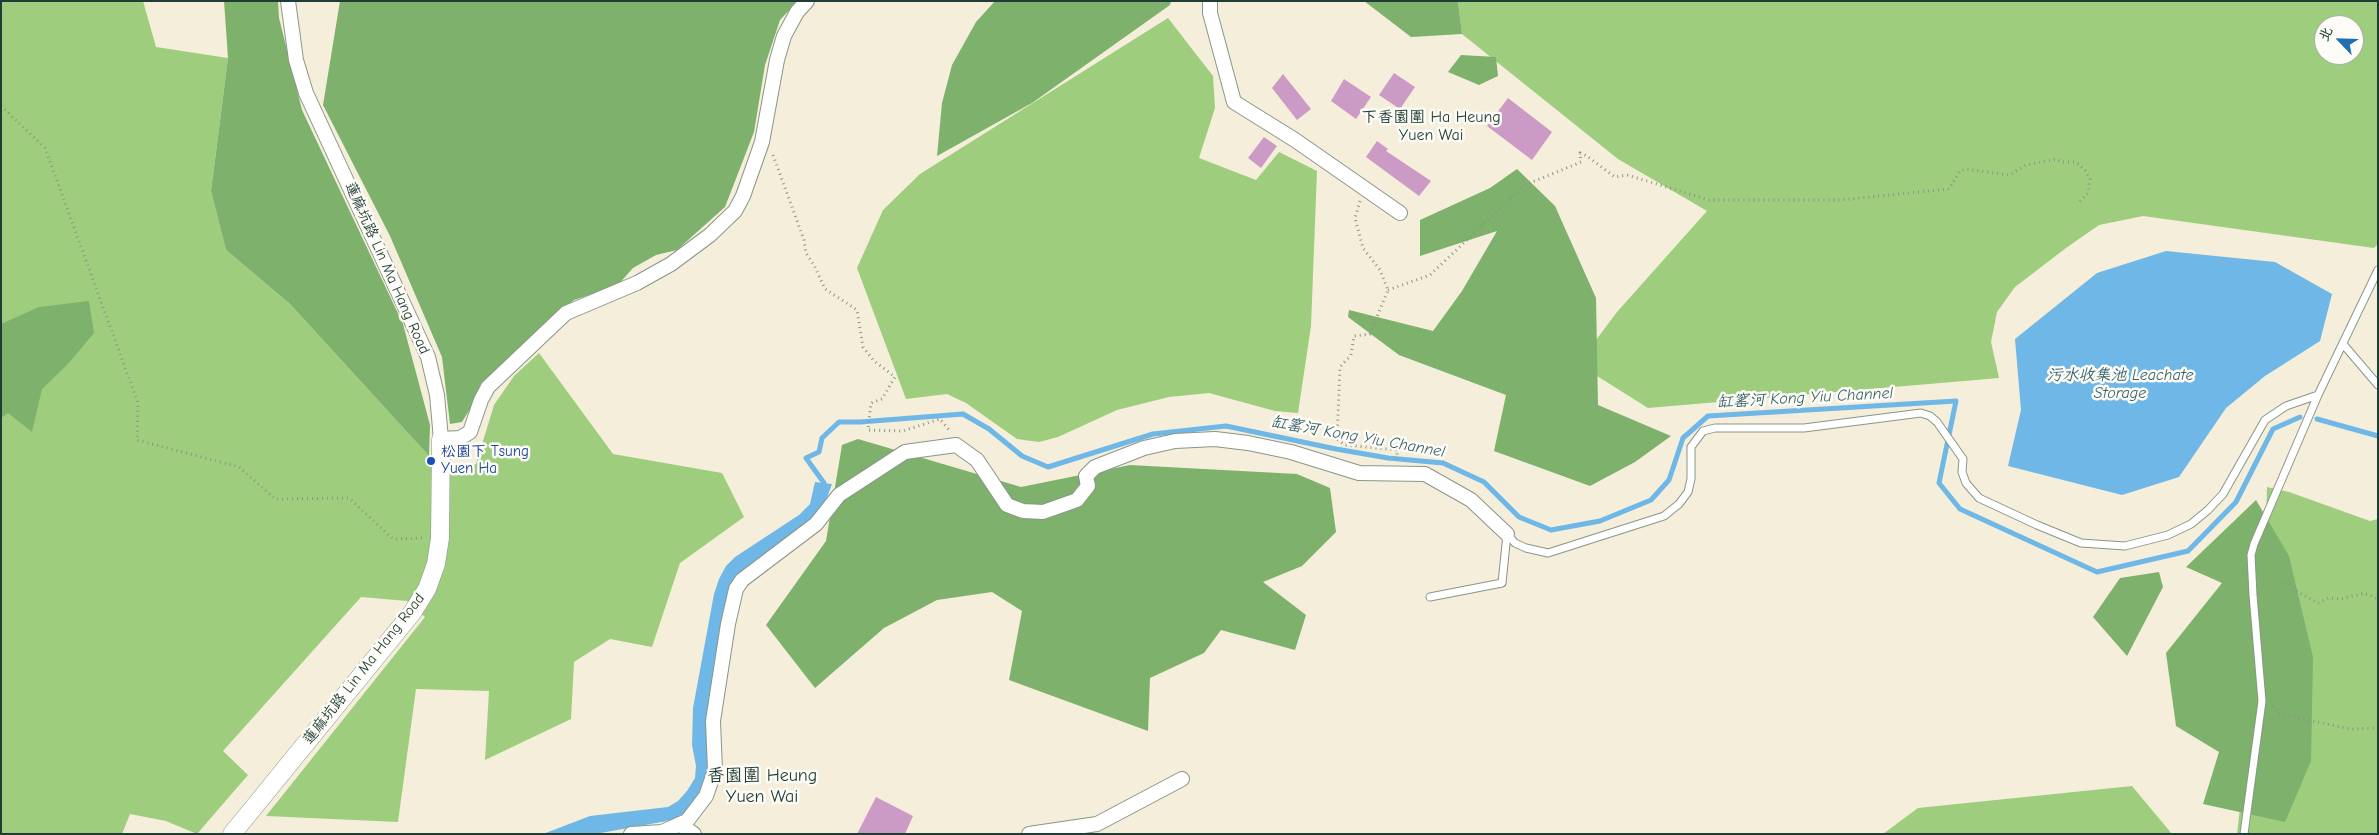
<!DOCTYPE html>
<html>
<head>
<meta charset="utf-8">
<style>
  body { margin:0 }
  #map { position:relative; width:2379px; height:835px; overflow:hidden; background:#f4eedb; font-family:"Comic Neue","LXGW WenKai TC",sans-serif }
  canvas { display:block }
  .frame { position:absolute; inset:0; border:2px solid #1f3d34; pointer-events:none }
  .north { position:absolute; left:2314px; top:15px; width:50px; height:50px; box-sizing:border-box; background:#fdfcf7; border:1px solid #a4b0a9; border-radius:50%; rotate:294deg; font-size:14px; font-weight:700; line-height:20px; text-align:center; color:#1f3d34 }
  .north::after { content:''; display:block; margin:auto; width:18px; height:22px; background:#1f6fb2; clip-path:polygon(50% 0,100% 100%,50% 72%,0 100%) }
</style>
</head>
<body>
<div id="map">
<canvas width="2379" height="835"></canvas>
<div class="frame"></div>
<div class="north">北</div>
</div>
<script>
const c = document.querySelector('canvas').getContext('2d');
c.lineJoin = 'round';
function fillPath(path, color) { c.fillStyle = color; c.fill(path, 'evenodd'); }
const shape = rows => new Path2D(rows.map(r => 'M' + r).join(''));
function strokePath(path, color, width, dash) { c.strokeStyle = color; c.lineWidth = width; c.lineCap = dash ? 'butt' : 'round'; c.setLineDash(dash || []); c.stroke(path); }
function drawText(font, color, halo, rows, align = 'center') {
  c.font = font + ' "Comic Neue","LXGW WenKai TC",sans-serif'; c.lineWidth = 5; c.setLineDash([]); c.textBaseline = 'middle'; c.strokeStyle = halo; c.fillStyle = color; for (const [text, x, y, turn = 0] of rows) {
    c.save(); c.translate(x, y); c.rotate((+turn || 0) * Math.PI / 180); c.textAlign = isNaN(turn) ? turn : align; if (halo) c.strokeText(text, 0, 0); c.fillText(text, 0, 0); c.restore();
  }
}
fillPath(shape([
  [1,1,143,1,156,47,228,58,211,191,226,250,290,304,429,456,457,473,476,464,494,405,514,376,539,353,613,454,722,473,744,517,680,563,652,647,610,639,574,662,571,719,485,760,489,691,416,689,398,822,266,816,425,617,407,601,361,597,223,751,248,775,197,834,166,821,130,814,122,834,1,834],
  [1458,1,2378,1,2378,244,2374,248,2143,216,2099,225,2066,248,2015,287,1997,312,1991,342,1999,378,1648,408,1578,364,1617,312,1707,211,1618,159,1462,34],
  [2324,25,2354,25,2354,55,2324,55],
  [1168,18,1213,76,1215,108,1199,158,1256,180,1279,152,1317,171,1311,326,1298,413,1275,411,1209,393,1169,397,1117,410,1058,437,1039,442,1017,439,966,403,947,394,906,399,857,268,883,210,920,174],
  [2267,487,2289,492,2370,521,2378,519,2378,834,2237,834,2264,600],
  [2132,786,2172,834,1883,834,1918,808]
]), '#9ece7d');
fillPath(shape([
  [224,1,278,1,279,18,302,110,403,324,430,425,429,456,290,304,226,250,211,191,228,58],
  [340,1,798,1,780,20,765,65,754,132,725,207,677,250,656,255,633,268,617,286,574,300,481,383,473,404,462,422,450,424,442,357,390,236,323,105],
  [995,1,1171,1,1170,5,1032,103,937,156,942,103,952,65,976,22],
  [1364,1,1458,1,1462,34,1411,37],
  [1461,55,1496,57,1498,76,1479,85,1448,72],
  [1517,169,1555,206,1596,298,1598,405,1671,436,1635,462,1590,486,1494,451,1506,395,1399,355,1348,317,1349,310,1433,331,1462,291,1497,231,1420,256,1420,220,1490,188],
  [89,301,94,333,68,364,42,389,32,432,8,413,1,418,1,324,39,307],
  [858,439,1021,487,1130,465,1297,474,1330,488,1336,532,1302,566,1263,582,1306,615,1295,650,1221,630,1204,653,1150,678,1148,731,1009,680,1022,611,992,592,937,600,884,628,815,688,766,625,826,541,842,445],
  [2256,500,2289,556,2313,657,2311,761,2285,822,2203,804,2219,752,2176,726,2166,653,2222,583,2186,567],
  [2159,572,2163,587,2127,656,2093,617,2120,578]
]), '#7eb16c');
fillPath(shape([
  [2166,251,2275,262,2332,294,2320,341,2265,376,2226,408,2179,477,2122,495,2008,466,2021,410,2015,339,2097,273],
  [815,482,832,484,824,506,813,520,746,568,734,582,711,763,699,800,679,817,667,821,595,834,543,834,590,816,668,807,678,801,687,791,695,778,696,766,692,745,693,708,714,594,719,579,726,566,735,557,799,515,810,504]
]), '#6eb7e6');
strokePath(shape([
  [2317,419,2378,436],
  [822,488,824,483,806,458,819,452,822,438,839,422,860,422,963,414,989,429,1022,456,1048,467,1153,434,1226,426,1336,449,1388,458,1443,463,1484,482,1519,517,1551,530,1600,521,1651,500,1669,480,1683,438,1708,416,1956,401,1939,483,1960,509,2097,572,2188,551,2236,502,2273,429,2300,417]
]), '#6eb7e6', 5);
fillPath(shape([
  [1394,73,1415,87,1400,109,1379,95],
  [1283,74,1311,109,1297,120,1272,88],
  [1344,79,1371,97,1356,119,1331,101],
  [1508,98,1552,132,1532,160,1487,126],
  [1264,137,1277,146,1261,168,1248,158],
  [1377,141,1388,149,1386,151,1431,181,1419,196,1366,157],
  [876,797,913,816,905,834,857,834]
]), '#cb9bc5');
const service = shape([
  [2343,344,2378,385],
  [1507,534,1515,543,1526,548,1548,553,1664,516,1679,504,1688,492,1691,479,1691,447,1703,431,1715,428,1804,428,1921,413,1930,416,1937,422,1963,459,1962,472,1966,483,1979,498,2037,525,2081,543,2125,546,2168,535,2191,524,2208,510,2223,494,2265,420,2286,406,2318,395],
  [1430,597,1502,583,1507,534],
  [2244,834,2262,701,2253,595,2251,555,2254,544,2318,395,2378,270]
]);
const minor = shape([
  [288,1,296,60,306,93,428,357,437,395,441,439,460,438,470,432,481,400,488,387,566,313,637,283,671,264,710,235,735,211,743,196,762,142,777,60,784,36,797,12,807,1],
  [1210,1,1210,13,1234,102,1295,140,1400,213],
  [679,824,694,834],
  [631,834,662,832,687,821,706,796,715,770,713,721,728,624,736,589,742,580,816,524,839,495,905,452,956,445,977,460,1007,505,1023,511,1043,512,1077,500,1088,486,1086,476,1095,467,1144,448,1175,441,1215,439,1248,443,1291,452,1359,473,1425,474,1471,500,1507,534],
  [1029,834,1097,824,1182,779]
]);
const tertiary = shape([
  [232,834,412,613,427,589,436,564,440,538,441,439]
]);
strokePath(service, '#8a9688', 9);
strokePath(minor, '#8a9688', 16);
strokePath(tertiary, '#8a9688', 19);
strokePath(shape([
  [1,106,45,148,138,403,137,440,239,467,275,499,349,498,393,539,424,538],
  [773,155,804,240,806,253,814,265,825,289,857,310,863,347,874,361,895,377,882,399,871,403,868,430,903,431,940,419,950,431],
  [1360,201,1355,218,1363,248,1380,270,1388,290,1370,334,1354,336,1351,355,1340,367,1337,439,1345,445,1397,450,1397,461],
  [1388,290,1430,275,1525,185,1581,162,1580,153,1587,156,1615,177,1627,175,1709,200,1840,200,1949,189,1960,171,1966,169,2009,175,2026,165,2056,159,2062,162,2076,162,2085,170,2090,179,2088,193,2079,202],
  [2285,582,2292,585,2296,591,2318,603,2329,598,2341,599,2364,593,2378,599],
  [2273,706,2279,714,2351,729,2378,728]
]), '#8a9688', 3, [1, 4]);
strokePath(service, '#fff', 7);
strokePath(minor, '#fff', 14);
strokePath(tertiary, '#fff', 18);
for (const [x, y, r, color] of [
  [431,461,5,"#1a4fb4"]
]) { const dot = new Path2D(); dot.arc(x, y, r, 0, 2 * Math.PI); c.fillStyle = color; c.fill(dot); strokePath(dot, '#fdfcf7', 2); }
drawText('15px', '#1f3d34', '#fdfcf7', [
  ["蓮麻坑路 Lin Ma Hang Road",387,268,66],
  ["蓮麻坑路 Lin Ma Hang Road",364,669,-52]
]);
drawText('15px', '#164399', '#fdfcf7', [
  ["松園下 Tsung",441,452],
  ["Yuen Ha",441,469]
], 'left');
drawText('16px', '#1f3d34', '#fdfcf7', [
  ["下香園圍 Ha Heung",1431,117],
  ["Yuen Wai",1431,135]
]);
drawText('italic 16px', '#376269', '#fdfcf7', [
  ["污水收集池 Leachate",2120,375],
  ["Storage",2120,393],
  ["缸窰河 Kong Yiu Channel",1805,398,-3],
  ["缸窰河 Kong Yiu Channel",1358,437,10]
]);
drawText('18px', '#1f3d34', '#fdfcf7', [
  ["香園圍 Heung",762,776],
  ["Yuen Wai",762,797]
]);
</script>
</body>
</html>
